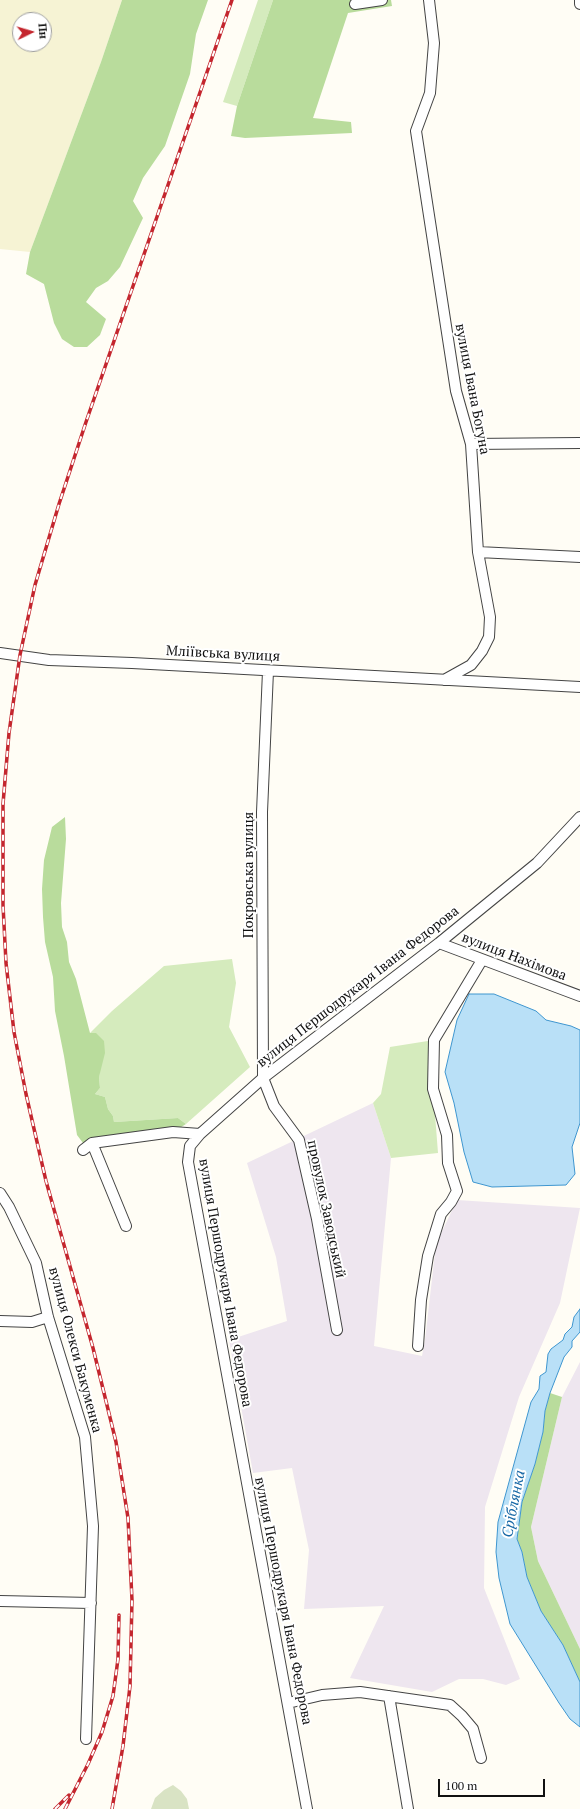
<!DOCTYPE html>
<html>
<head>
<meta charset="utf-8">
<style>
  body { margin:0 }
  #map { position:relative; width:580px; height:1809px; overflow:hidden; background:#fffdf5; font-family:"PT Serif",serif }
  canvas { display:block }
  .north { position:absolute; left:12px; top:12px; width:40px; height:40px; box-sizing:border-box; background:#fff; border:1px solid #a0a0a0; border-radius:50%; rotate:85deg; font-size:11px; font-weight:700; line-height:16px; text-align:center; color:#111 }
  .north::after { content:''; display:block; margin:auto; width:14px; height:18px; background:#c4262e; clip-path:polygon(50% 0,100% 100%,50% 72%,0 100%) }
  .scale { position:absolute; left:438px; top:1779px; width:107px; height:18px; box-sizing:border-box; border:2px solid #111; border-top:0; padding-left:5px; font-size:12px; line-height:14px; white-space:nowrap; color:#111; -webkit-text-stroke:3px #fff; paint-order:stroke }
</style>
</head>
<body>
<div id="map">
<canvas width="580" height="1809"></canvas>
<div class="north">Пн</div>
<div class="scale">100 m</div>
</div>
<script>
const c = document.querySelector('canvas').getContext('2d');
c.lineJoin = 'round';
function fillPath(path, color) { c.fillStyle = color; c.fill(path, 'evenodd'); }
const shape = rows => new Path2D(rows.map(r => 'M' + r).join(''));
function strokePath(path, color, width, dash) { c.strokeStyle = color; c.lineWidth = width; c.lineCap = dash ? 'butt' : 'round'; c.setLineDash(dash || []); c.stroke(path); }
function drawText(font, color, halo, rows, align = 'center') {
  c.font = font + ' "PT Serif",serif'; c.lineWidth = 4; c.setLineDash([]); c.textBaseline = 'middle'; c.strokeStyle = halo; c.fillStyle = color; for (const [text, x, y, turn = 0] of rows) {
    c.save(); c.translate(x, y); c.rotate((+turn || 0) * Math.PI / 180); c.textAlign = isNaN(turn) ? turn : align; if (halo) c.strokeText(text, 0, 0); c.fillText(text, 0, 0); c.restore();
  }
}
fillPath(shape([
  [373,1103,391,1158,374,1346,422,1356,425,1340,436,1244,457,1200,580,1208,560,1303,519,1397,485,1507,484,1588,520,1679,506,1685,483,1679,459,1679,432,1692,350,1678,384,1606,304,1609,309,1550,292,1468,253,1473,229,1340,287,1321,276,1257,247,1163],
  [580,1362,580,1649,538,1561,531,1527,562,1397]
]), '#eee6ef');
fillPath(shape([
  [0,0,122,0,101,62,30,252,0,249],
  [20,20,44,20,44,44,20,44]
]), '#f6f3d4');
fillPath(shape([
  [258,0,273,0,237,106,223,102],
  [232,959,236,983,229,1027,250,1067,186,1124,178,1118,114,1122,113,1116,108,1109,105,1097,95,1094,100,1088,99,1077,100,1067,90,1033,112,1011,164,966],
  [434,1040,433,1089,438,1153,391,1158,373,1103,381,1094,390,1047]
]), '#d5ebbd');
fillPath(shape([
  [122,0,208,0,196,34,190,74,165,146,143,178,133,201,143,218,120,267,108,281,96,288,86,302,106,319,100,335,87,347,74,347,62,339,54,323,44,284,26,274,30,252,101,62],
  [273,0,391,0,392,6,348,13,313,118,351,122,352,133,245,138,231,136,237,106],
  [65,817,66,839,61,903,62,927,67,942,69,962,76,979,90,1033,96,1033,104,1041,105,1053,99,1077,100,1088,95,1094,105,1097,108,1109,113,1116,114,1122,178,1118,186,1124,173,1132,92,1143,83,1143,77,1135,64,1056,55,1011,53,977,45,942,43,917,42,889,44,860,52,827],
  [550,1393,562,1397,531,1527,538,1561,580,1649,580,1682,563,1645,541,1611,527,1577,522,1552,517,1539,522,1502,535,1464,543,1432,545,1411]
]), '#b9dc9c');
fillPath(shape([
  [173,1785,181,1791,187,1799,189,1809,151,1809,155,1798,164,1790]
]), '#d9e3c4');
const water = shape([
  [469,994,494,994,536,1011,546,1020,571,1026,580,1030,580,1123,572,1147,575,1174,566,1185,492,1187,473,1182,464,1152,454,1103,445,1072,457,1020,469,994],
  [580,1309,580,1332,572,1341,572,1347,564,1357,550,1393,545,1411,543,1432,535,1464,522,1502,517,1539,522,1552,527,1577,541,1611,563,1645,580,1682,580,1727,570,1719,559,1703,510,1624,499,1578,496,1552,498,1522,531,1402,539,1389,540,1376,546,1372,548,1354,551,1349,563,1340,565,1334,572,1327,574,1317,580,1309]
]);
fillPath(water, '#b9e0f7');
strokePath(water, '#3f96cf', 1);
const minor = shape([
  [429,0,434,43,430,93,416,131,456,391,471,444,478,552,490,617,489,637,482,651,471,665,444,680],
  [580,0,580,4],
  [355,4,382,0],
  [471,444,580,443],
  [478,552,580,557],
  [0,653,49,660,132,663,580,687],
  [268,671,262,812,263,1078,274,1106,299,1140,317,1219,337,1330],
  [439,943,580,996],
  [92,1143,126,1226],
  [83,1150,92,1143,173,1132,200,1134],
  [0,1193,9,1207,36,1263,48,1317,85,1437,93,1526,86,1739],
  [0,1321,32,1322,48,1317],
  [418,1346,421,1300,428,1256,441,1214,451,1202,457,1191,448,1163,447,1135,433,1089,434,1040,482,960],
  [0,1601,91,1603],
  [389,1696,408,1809],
  [288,1703,322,1695,360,1692,450,1705,462,1716,473,1729,481,1758],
  [307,1809,188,1162,190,1146,200,1134,263,1078,439,943,537,863,580,817]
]);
strokePath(minor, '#444', 12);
strokePath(minor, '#fff', 10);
const rail = shape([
  [55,1809,69,1795],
  [65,1809,88,1764,102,1732,113,1696,118,1659,119,1615],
  [112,1809,123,1746,130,1686,132,1600,128,1518,116,1442,93,1348,46,1181,26,1094,14,1032,6,963,3,905,3,804,9,733,20,655,35,585,59,504,86,422,232,0]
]);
strokePath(rail, '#c4262e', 3.5);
strokePath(rail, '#fff', 2, [6]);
drawText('14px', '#111', '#fff', [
  ["вулиця Івана Богуна",472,389,79],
  ["Мліївська вулиця",223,654,3],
  ["Покровська вулиця",249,875,-90],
  ["вулиця Нахімова",514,957,21],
  ["вулиця Першодрукаря Івана Федорова",358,987,-38],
  ["провулок Заводський",326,1209,78],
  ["вулиця Першодрукаря Івана Федорова",225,1283,80],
  ["вулиця Олекси Бакуменка",75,1350,75],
  ["вулиця Першодрукаря Івана Федорова",283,1601,79]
]);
drawText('italic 15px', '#1768a6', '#fff', [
  ["Сріблянка",514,1504,-79]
]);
</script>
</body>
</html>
